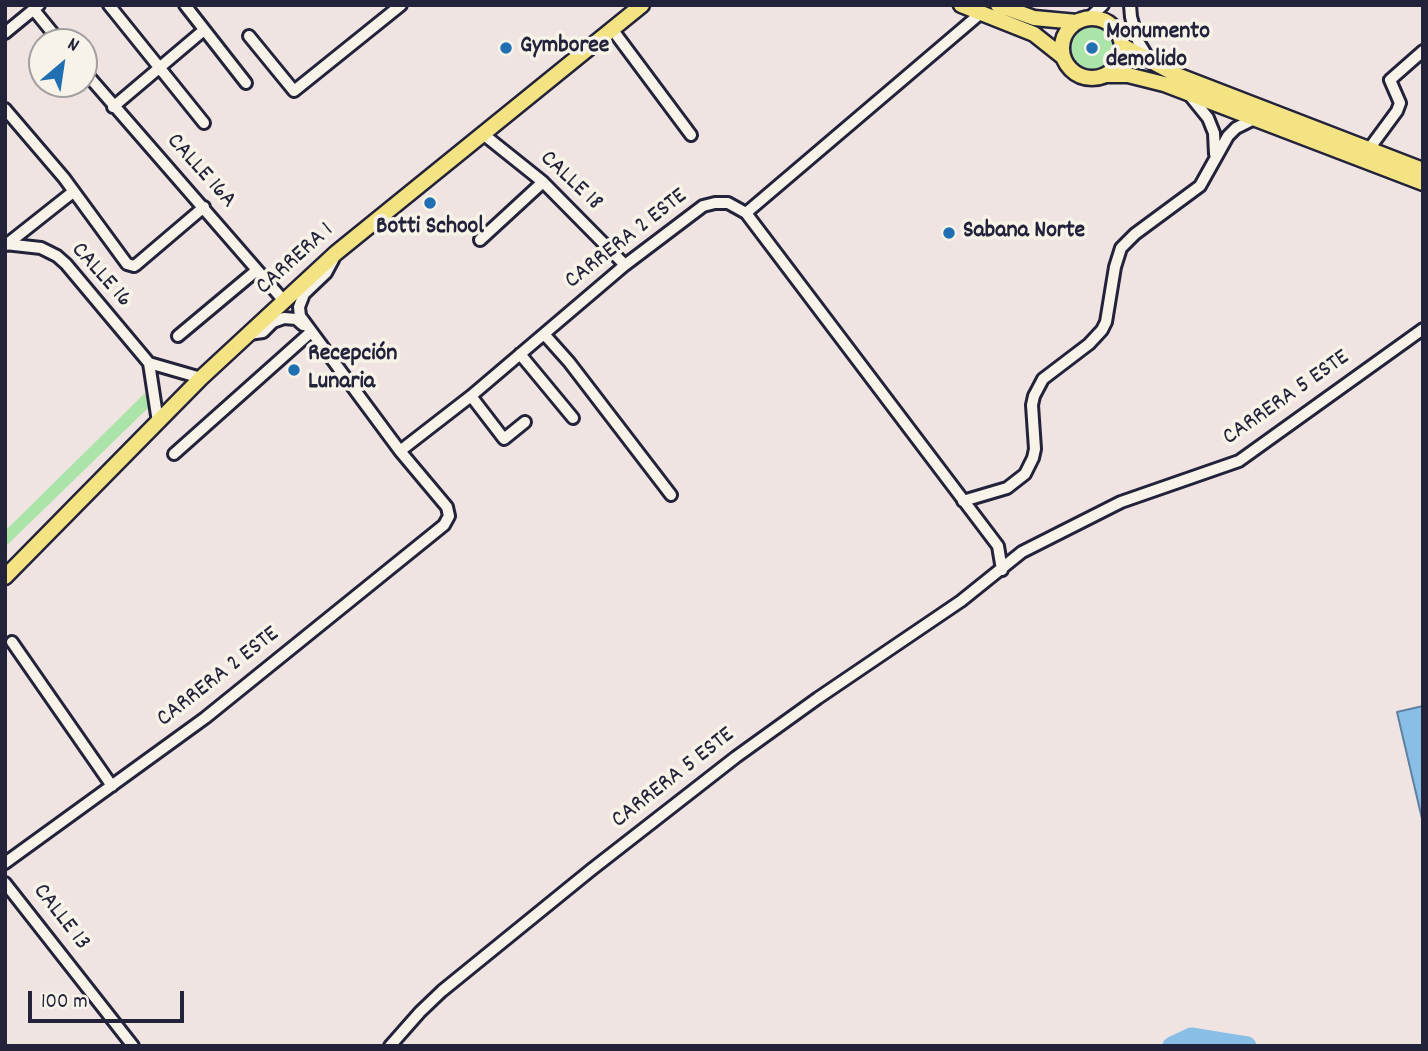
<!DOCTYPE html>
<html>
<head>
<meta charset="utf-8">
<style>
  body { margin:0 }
  #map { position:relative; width:1428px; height:1051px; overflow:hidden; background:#f0e4e2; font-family:Dekko,sans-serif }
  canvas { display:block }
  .frame { position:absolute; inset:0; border:7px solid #22223b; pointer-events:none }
  .north { position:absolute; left:28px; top:28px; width:70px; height:70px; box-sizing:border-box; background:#f7f3e8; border:2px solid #a29fa3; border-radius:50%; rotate:29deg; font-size:19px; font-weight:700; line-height:28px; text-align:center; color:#22223b }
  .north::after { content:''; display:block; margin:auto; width:24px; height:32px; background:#1f6fb2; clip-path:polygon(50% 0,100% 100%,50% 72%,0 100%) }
  .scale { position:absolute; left:28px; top:991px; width:156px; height:32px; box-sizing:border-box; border:4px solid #22223b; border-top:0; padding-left:9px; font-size:21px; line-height:24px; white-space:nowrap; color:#22223b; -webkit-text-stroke:5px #f7f3e8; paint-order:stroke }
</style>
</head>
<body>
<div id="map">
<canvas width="1428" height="1051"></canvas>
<div class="frame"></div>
<div class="north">N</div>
<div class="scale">100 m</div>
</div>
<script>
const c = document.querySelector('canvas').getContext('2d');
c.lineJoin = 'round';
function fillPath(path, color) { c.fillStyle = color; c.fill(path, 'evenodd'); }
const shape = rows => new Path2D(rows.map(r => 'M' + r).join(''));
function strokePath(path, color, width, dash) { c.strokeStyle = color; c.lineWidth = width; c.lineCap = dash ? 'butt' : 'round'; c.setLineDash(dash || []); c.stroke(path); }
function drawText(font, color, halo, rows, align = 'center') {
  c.font = font + ' Dekko,sans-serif'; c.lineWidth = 7; c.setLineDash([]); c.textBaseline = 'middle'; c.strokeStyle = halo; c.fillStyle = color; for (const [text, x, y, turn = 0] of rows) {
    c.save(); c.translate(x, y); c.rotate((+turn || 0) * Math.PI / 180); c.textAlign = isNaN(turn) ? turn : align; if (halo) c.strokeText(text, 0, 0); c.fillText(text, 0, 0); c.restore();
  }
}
fillPath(shape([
  '1071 48a21 21 0 1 1 42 0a21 21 0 1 1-42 0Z',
  [145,393,148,408,5,547,5,531]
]), '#aae4a9');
const water = shape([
  [1423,706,1423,823,1397,712,1423,706]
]);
fillPath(water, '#89bfe6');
strokePath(water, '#6080a2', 2);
strokePath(shape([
  [1172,1046,1191,1037,1247,1046]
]), '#89bfe6', 19);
const minor = shape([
  [109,5,204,123],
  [185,5,246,83],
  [1130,5,1131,17,1138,41,1149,59],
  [34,10,60,42],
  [1089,18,1103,5],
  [612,29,691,135],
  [5,33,39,5],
  [249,36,294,91,401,5],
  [84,71,284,301],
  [1191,97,1208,118,1214,133,1215,154],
  [113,107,204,30],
  [5,109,64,178,127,264,134,266,137,264,204,207],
  [483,134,543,182,625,265],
  [1369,149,1397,111,1400,103,1390,80,1423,51],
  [746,213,981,13],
  [480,240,543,182],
  [5,244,41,248,57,256,66,264,149,363,158,422],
  [6,245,73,192],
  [249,334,263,332,273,322,284,318,296,319,303,325],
  [544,334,569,362,671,495],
  [178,336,257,270],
  [520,354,573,418],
  [149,363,201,378],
  [471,396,504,439,525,422],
  [400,451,471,396,625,265,703,206,715,203,728,203,746,213,998,546,1002,570],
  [174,454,311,332],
  [963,501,1007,488,1025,474,1033,458,1035,449,1032,405,1034,396,1043,379,1089,344,1102,330,1106,322,1115,267,1121,248,1135,234,1200,186,1228,136,1236,128,1256,118],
  [12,642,112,786],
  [5,863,205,718,444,525,449,516,447,507,400,451,300,316,299,307,304,294,326,273,333,260],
  [5,883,133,1046],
  [390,1046,420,1012,442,991,591,870,736,757,818,698,961,601,1022,552,1121,502,1239,461,1423,329]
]);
const major = shape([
  [961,5,1034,34,1063,57],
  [998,5,1034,18,1077,22],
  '1062 48a30 30 0 1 1 60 0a30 30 0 1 1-60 0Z',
  [1123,46,1177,75,1423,170],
  [1107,75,1128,75,1164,84,1423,183],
  [5,577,201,378,336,253,642,5]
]);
strokePath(minor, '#22223b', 16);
strokePath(major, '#22223b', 19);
strokePath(minor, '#f7f3e8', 10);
strokePath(major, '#f4e382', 14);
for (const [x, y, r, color] of [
  [506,48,7,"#1f6fb2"],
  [1092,48,7,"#1f6fb2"],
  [430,203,7,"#1f6fb2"],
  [949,233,7,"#1f6fb2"],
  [294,370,7,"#1f6fb2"]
]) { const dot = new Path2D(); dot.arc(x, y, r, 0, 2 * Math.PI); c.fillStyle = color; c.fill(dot); strokePath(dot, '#f7f3e8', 2.5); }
drawText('bold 24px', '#22223b', '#f7f3e8', [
  ["Monumento",1106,34],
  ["demolido",1106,62],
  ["Gymboree",520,48],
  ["Botti School",430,229,"center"],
  ["Sabana Norte",963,233],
  ["Recepción",308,356],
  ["Lunaria",308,384]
], 'left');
drawText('24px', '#22223b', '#f7f3e8', [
  ["CALLE 16A",200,172,48],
  ["CALLE 18",570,182,43],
  ["CARRERA 2 ESTE",627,240,-38],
  ["CARRERA 1",296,260,-42],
  ["CALLE 16",100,276,48],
  ["CARRERA 5 ESTE",1287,399,-35],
  ["CARRERA 2 ESTE",219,678,-38],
  ["CARRERA 5 ESTE",674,779,-38],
  ["CALLE 13",60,918,52]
]);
</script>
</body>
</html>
